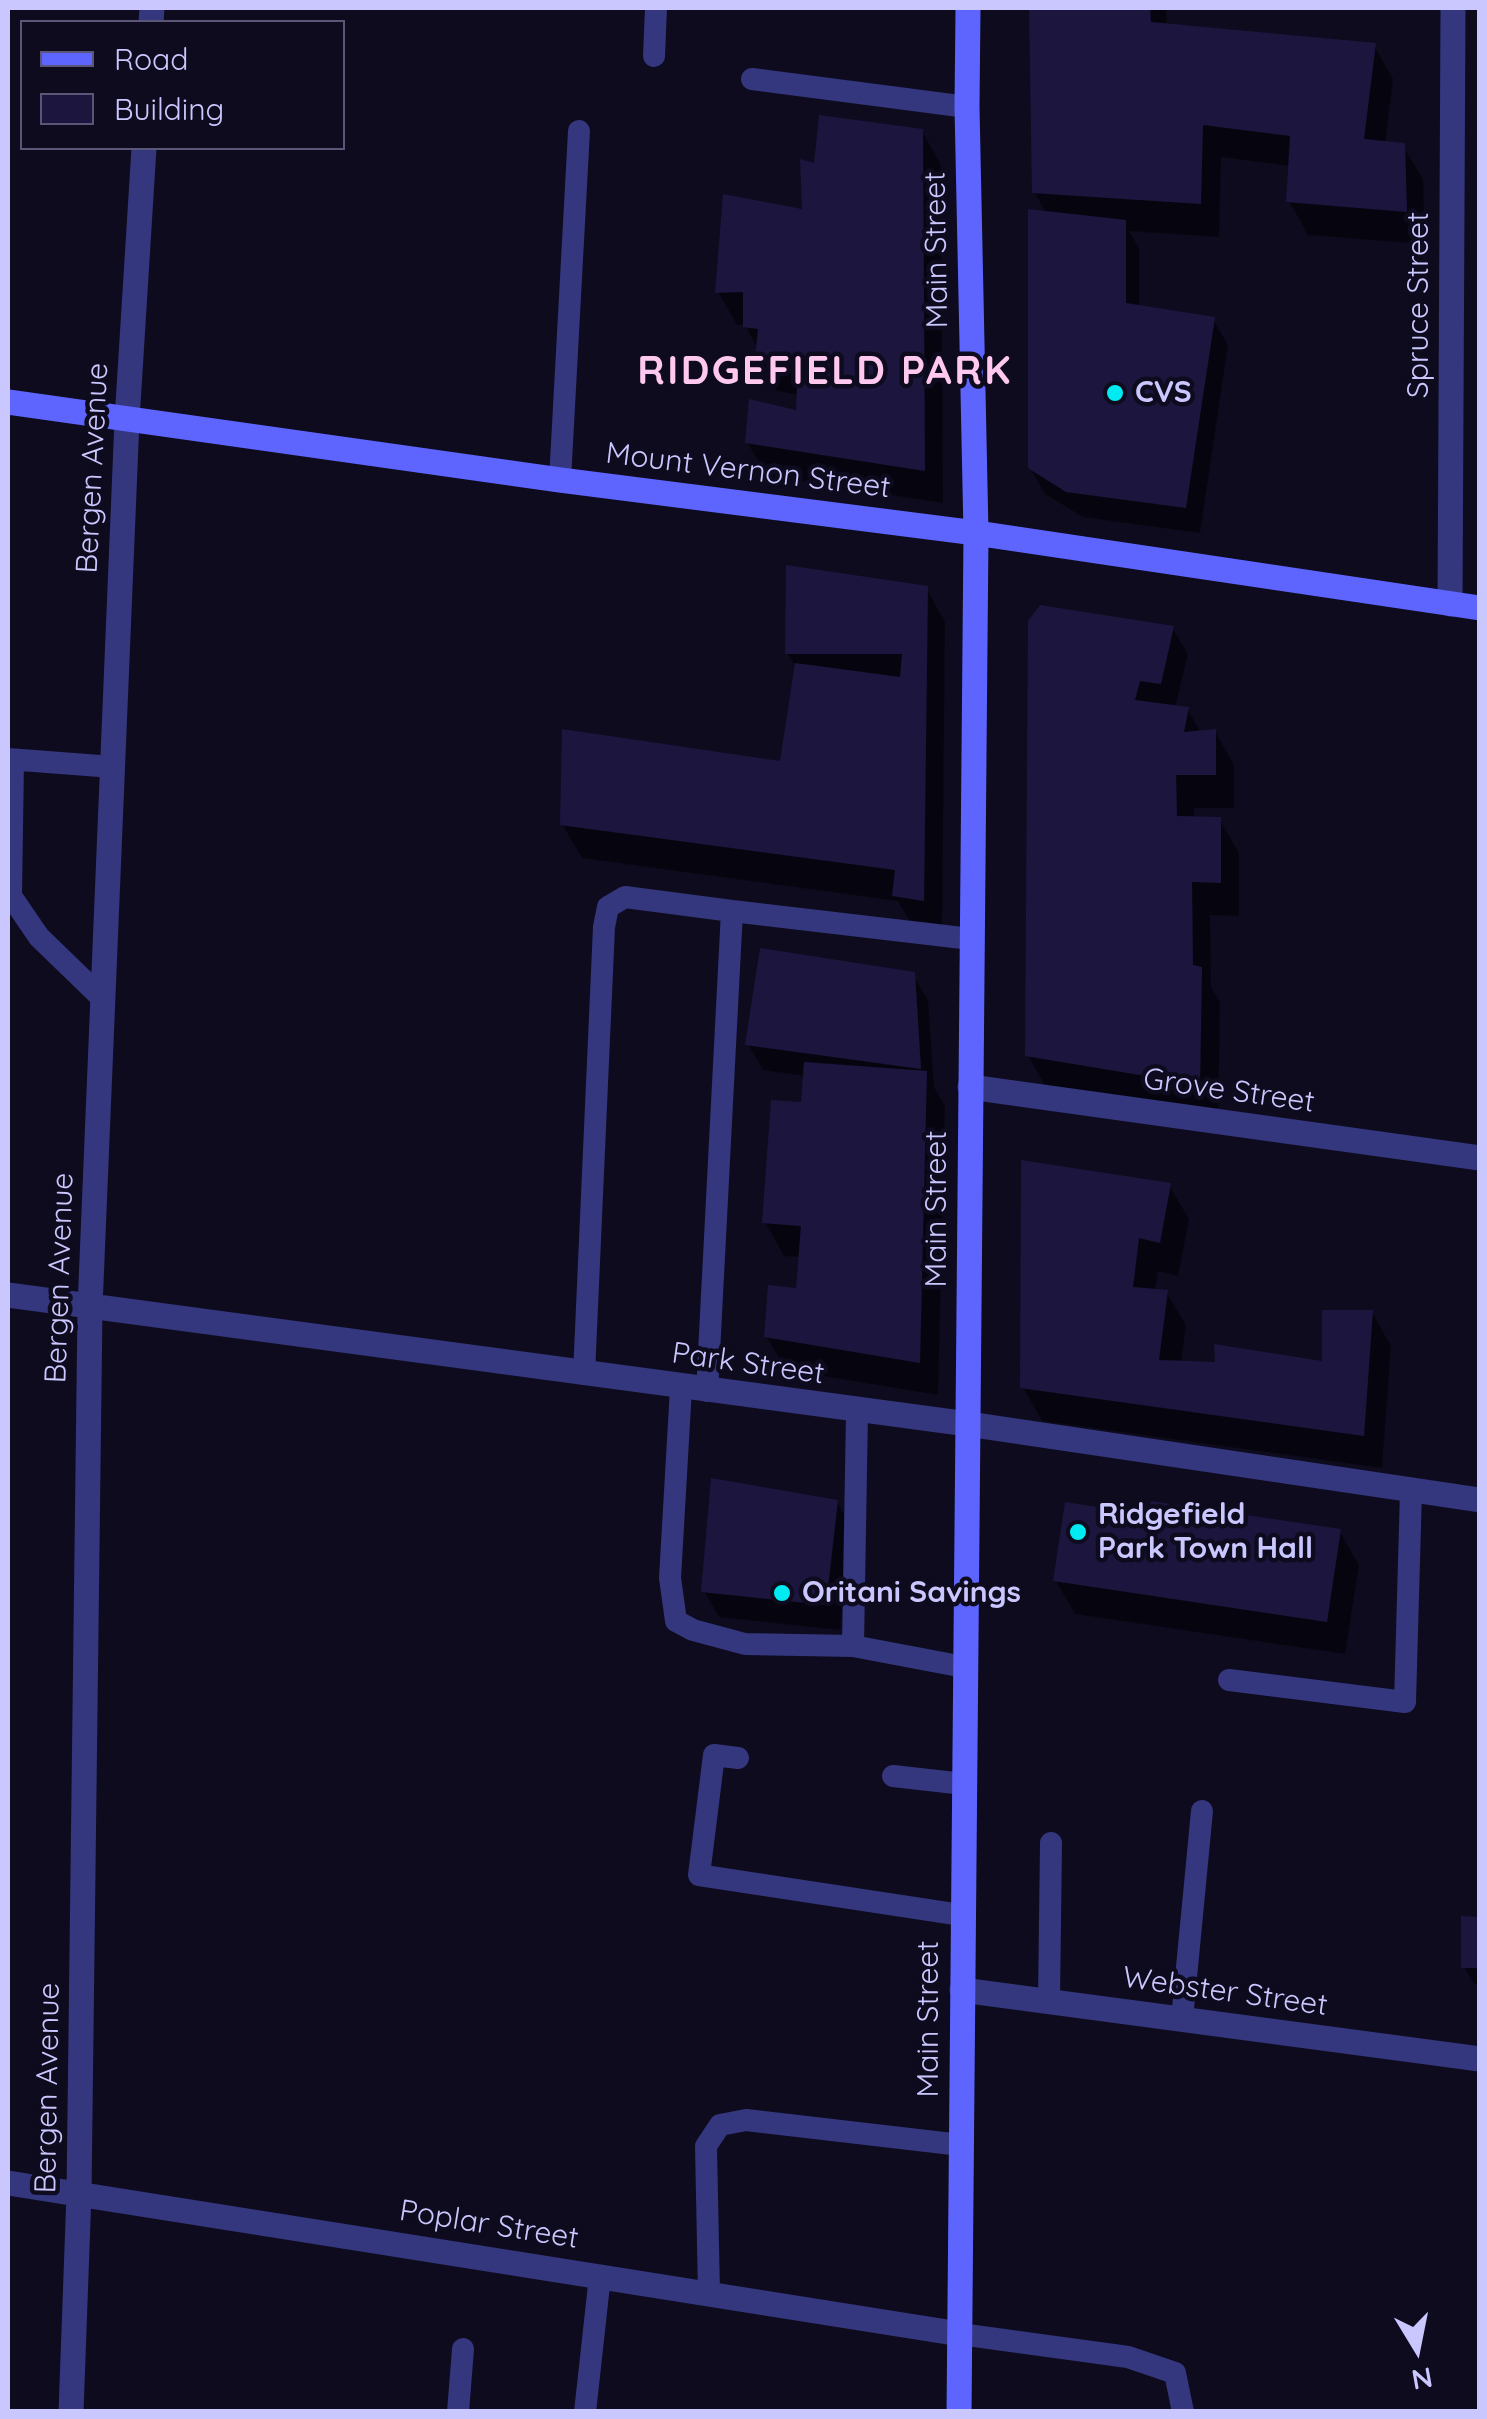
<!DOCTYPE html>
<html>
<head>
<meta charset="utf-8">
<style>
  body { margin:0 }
  #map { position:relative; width:1487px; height:2419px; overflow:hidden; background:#0d0b1d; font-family:Quicksand,sans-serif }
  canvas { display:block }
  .frame { position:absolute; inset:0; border:10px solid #cac7ff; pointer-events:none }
  .legend { position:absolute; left:20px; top:20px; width:325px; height:130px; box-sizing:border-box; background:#0d0b1d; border:2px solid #595677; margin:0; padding:12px 18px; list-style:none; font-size:30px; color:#cac7ff }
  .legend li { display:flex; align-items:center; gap:20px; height:50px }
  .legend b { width:50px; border:2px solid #595677 }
  .north { position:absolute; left:1367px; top:2299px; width:100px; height:100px; -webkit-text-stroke:8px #0d0b1d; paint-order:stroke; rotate:170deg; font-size:28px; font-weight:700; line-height:40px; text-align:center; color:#cac7ff }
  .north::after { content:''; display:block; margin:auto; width:35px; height:45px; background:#cac7ff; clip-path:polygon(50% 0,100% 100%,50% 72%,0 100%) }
</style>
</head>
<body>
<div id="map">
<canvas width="1487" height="2419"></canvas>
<div class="frame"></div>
<ul class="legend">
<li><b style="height:12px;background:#5e65ff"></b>Road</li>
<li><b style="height:28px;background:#1c163f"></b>Building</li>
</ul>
<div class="north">N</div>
</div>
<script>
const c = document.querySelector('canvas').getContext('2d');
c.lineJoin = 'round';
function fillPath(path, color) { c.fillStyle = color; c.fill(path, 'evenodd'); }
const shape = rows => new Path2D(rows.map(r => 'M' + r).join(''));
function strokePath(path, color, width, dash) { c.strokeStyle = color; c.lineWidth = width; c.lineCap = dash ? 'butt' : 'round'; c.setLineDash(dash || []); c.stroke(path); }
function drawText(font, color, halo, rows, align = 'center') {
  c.font = font + ' Quicksand,sans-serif'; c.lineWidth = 9; c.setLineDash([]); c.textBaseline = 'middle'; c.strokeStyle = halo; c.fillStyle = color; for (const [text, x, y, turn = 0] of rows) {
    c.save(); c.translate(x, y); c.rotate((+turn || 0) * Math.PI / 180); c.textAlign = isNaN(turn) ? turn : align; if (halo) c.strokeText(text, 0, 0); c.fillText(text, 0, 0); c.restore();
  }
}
fillPath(shape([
  [1032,8,1166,8,1167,26,1374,45,1393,79,1385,144,1403,146,1423,179,1425,244,1308,235,1289,201,1291,166,1221,157,1219,237,1129,231,1139,248,1139,308,1213,319,1228,345,1200,533,1083,517,1045,494,1030,468,1047,214,1034,192],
  [922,131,941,165,943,503,767,476,747,442,798,413,799,395,777,391,757,358,758,349,745,325,737,325,718,292,805,212,816,166],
  [926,588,945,622,942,934,914,929,898,901,582,858,562,824,783,764,797,669,787,653],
  [1030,622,1173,629,1188,654,1175,708,1188,710,1201,733,1215,731,1234,765,1234,808,1194,808,1194,819,1220,820,1239,853,1239,916,1210,915,1211,987,1220,1002,1218,1117,1047,1089,1028,1056],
  [913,975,928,1000,934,1087,945,1106,938,1395,786,1370,766,1336,799,1290,801,1257,784,1256,765,1222,803,1105,806,1076,763,1070,748,1044],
  [1169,1185,1189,1219,1178,1276,1158,1271,1155,1291,1166,1292,1186,1325,1181,1363,1325,1364,1372,1312,1391,1346,1382,1468,1042,1421,1023,1387],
  [837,1502,851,1528,840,1630,719,1617,704,1591],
  [1340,1532,1359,1565,1345,1654,1075,1614,1056,1581],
  [1480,1919,1480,1984,1474,1984,1464,1967]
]), '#0007');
fillPath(shape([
  [1029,8,1150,8,1151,22,1376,43,1364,139,1405,143,1407,212,1286,202,1290,136,1203,125,1201,204,1032,193],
  [819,115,923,129,925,471,745,443,749,399,796,410,798,366,755,358,758,329,743,327,743,292,715,293,723,194,802,209,800,159,814,163],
  [1028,209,1126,220,1126,303,1215,317,1186,508,1066,492,1028,468],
  [786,565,928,586,924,901,892,896,895,870,560,825,562,729,780,761,795,663,900,677,902,654,785,654],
  [1040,605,1174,626,1161,684,1140,681,1135,700,1189,707,1184,732,1216,729,1216,775,1176,775,1177,816,1221,817,1221,883,1192,882,1193,965,1202,967,1200,1085,1025,1056,1028,621],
  [760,948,915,972,921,1069,745,1045],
  [804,1062,927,1071,920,1363,764,1337,768,1285,796,1288,801,1226,762,1223,771,1100,801,1102],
  [1021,1160,1171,1183,1160,1243,1139,1238,1133,1287,1168,1290,1159,1360,1215,1362,1214,1344,1322,1361,1322,1310,1373,1310,1364,1436,1020,1388],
  [711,1478,838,1500,826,1605,701,1592],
  [1151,1501,1341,1529,1327,1622,1053,1581,1065,1502,1149,1515],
  [1461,1916,1480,1917,1480,1968,1461,1968]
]), '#1c163f');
strokePath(shape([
  [654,56,656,8],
  [752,79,967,107],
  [560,480,579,131],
  [8,759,113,767],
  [13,760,11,896,39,937,103,999],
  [732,911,971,939],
  [584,1374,604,927,608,907,625,897,732,911,707,1391],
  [681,1388,670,1578,676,1621,693,1630,745,1644,853,1646,964,1667],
  [853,1646,857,1412],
  [1229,1680,1405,1702,1411,1491],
  [738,1758,714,1755,699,1875,962,1915],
  [893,1776,964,1784],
  [1049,2000,1051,1843],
  [1182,2019,1202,1811],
  [709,2294,706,2146,720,2125,746,2120,961,2145],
  [960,2334,1128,2357,1175,2373,1183,2412],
  [458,2412,463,2349],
  [585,2412,600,2276]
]), '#34367e', 22);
strokePath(shape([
  [151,22,152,8],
  [1450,604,1453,8],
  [970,1087,1480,1158],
  [8,1295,968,1424,1480,1500],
  [962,1990,1480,2059],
  [8,2183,960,2334],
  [71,2412,79,2193,90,1307,127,420,144,148]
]), '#34367e', 25);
strokePath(shape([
  [8,402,560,480,976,533,1480,608],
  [959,2412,976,533,967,107,968,8]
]), '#5e65ff', 25);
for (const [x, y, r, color] of [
  [1115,393,10,"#00eaf2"],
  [1078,1532,10,"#00eaf2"],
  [782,1593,10,"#00eaf2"]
]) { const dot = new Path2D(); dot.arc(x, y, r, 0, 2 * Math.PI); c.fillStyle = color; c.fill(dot); strokePath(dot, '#0d0b1d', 4); }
drawText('30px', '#cac7ff', '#0d0b1d', [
  ["Main Street",937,250,-91],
  ["Spruce Street",1419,305,-90],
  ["Bergen Avenue",93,468,-87],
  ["Mount Vernon Street",748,471,7],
  ["Grove Street",1229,1091,8],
  ["Main Street",937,1209,-90],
  ["Bergen Avenue",60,1278,-88],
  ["Park Street",748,1364,8],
  ["Webster Street",1225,1992,8],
  ["Main Street",929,2019,-90],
  ["Bergen Avenue",48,2088,-89],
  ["Poplar Street",489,2225,9]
]);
drawText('bold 30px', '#cac7ff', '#0d0b1d', [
  ["CVS",1135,393],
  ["Ridgefield",1098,1515],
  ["Park Town Hall",1098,1549],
  ["Oritani Savings",802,1593]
], 'left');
c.letterSpacing = '2.5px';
drawText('bold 40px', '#ffc9ef', '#0d0b1d', [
  ["RIDGEFIELD PARK",825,372]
]);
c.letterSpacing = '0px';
</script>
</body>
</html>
